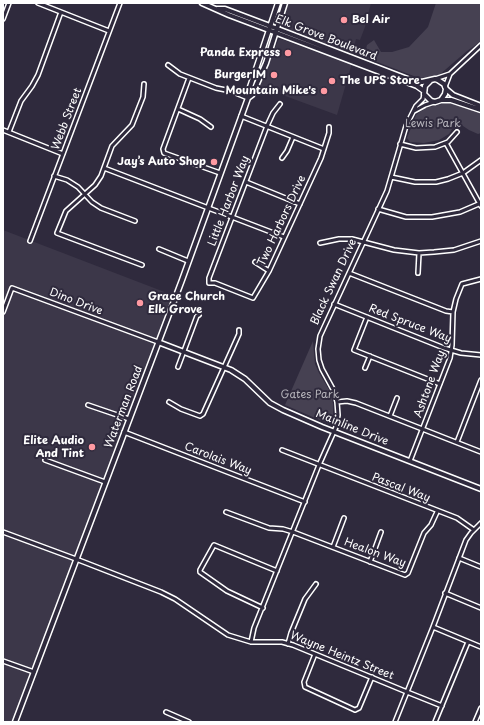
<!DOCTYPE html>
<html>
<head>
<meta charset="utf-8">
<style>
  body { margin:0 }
  #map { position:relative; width:484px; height:725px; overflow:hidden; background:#2f2a3d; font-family:"Playpen Sans",sans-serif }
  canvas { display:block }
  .frame { position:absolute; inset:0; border:4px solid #fff; pointer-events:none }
</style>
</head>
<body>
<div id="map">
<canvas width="484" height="725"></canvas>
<div class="frame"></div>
</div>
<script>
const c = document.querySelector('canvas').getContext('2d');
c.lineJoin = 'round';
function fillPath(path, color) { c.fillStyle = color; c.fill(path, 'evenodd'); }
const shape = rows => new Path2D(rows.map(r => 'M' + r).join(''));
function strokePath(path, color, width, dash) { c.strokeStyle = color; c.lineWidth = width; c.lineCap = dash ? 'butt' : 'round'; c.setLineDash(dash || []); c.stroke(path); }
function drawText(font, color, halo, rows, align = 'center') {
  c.font = font + ' "Playpen Sans",sans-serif'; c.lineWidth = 4; c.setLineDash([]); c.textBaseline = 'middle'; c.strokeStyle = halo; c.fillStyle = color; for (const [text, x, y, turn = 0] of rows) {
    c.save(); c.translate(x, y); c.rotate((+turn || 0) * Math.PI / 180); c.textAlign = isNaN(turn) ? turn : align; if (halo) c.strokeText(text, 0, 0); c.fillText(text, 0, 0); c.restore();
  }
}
fillPath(shape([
  [288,3,371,3,365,27,360,40,356,39,352,56,282,27,281,24],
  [279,39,284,40,327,56,335,57,352,63,337,115,258,86],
  [3,230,175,296,15,722,3,722]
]), '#3c3749');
fillPath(shape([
  [436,3,481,3,481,41,467,51,438,76,419,78,364,57,367,45,374,40,381,52,392,52,409,47,428,27],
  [455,103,481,112,481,133,478,134,469,130,463,126,456,123,449,134,439,140,424,143,410,142,407,138,416,115,425,108,442,104],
  [313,341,315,364,319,373,331,393,333,404,333,420,329,424,285,405]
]), '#464152');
const street = shape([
  [38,3,109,31],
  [3,19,9,3],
  [168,65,180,74,216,88,231,91,248,98],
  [189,78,163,149,164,153,220,173],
  [435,79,450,74],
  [445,87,450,74,481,45],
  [280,104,273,113,267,126,209,278,209,283,215,283,253,298,269,271,321,158,329,133,329,127],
  [178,109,200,119,211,127],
  [414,111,425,105,434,102],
  [241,116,324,149],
  [3,130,63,154],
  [9,132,21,101,32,86,38,75,61,12],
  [446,143,481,206],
  [400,144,416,148,435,147,448,142,457,132],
  [282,158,287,151,293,137],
  [104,168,284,237],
  [54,176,67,180,78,187,92,202,101,208,135,221],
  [391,177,415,182,436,182,448,179,463,173,481,160],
  [246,182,300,204],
  [378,209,406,217,432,217,460,212,481,203],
  [30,241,120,3],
  [320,243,339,239,352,239,394,250,419,253,434,252,454,250,481,241],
  [159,249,188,261],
  [255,262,269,271],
  [142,265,57,233,66,211,95,185,101,176,112,146,132,125,143,97,144,84],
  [349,273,446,311,453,312],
  [418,273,419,253],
  [334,304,444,348,461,353,481,355],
  [3,312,12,288,158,342],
  [367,317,354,350,440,384],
  [178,367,197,316,199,315],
  [365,368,370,356],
  [169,402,181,409,200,416,203,414,239,334,239,330],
  [337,402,347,401,356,403,481,452],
  [88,405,129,419],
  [390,416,397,398],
  [124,432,305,502],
  [457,442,481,380],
  [282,450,457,518,474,530],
  [45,460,105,482],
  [410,461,450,358,452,345,453,312,456,299,462,284,481,279],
  [226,512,269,528,283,529,293,532,405,575,408,573,424,533,431,525,437,512],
  [481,523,471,533,466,540,433,627,481,647],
  [3,532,76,559,161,592,175,599,228,635,251,642,282,642,293,645,407,692,433,627],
  [333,547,344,518],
  [459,558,481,567],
  [370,562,381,532],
  [445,593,481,608],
  [263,608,227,591,200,572,200,570,214,545,277,571],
  [251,642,254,628,319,465,336,427,338,415,337,402,334,391,322,369,319,360,318,349,320,336,387,191,406,126,416,106,423,99,424,94],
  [288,644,291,633,305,599,316,584],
  [315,654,304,682,305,687,355,710,359,708,372,677],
  [3,661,34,672],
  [166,712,189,722],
  [395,722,407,692,442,706],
  [435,722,468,642],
  [475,722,481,708]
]);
const secondary = shape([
  [202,3,229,15,417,86,424,91],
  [217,9,225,9,270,26,410,80,422,82,435,79,438,80,444,84,446,89,445,94,441,100,435,102,431,101,424,94,425,86,430,81],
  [446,89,453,95,481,106],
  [248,98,252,95,266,63,285,3],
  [441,100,451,100,481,110],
  [158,342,231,370,245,379,270,403,283,410,322,427,481,489],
  [15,722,182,280,248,98,248,93,278,3]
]);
strokePath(street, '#fff', 6);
strokePath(secondary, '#fff', 7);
strokePath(street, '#2f2a3d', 3);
strokePath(secondary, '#2f2a3d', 4);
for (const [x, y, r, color] of [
  [344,20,4,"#ff9aa2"],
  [288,53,4,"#ff9aa2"],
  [274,75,4,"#ff9aa2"],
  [332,81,4,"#ff9aa2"],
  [324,91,4,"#ff9aa2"],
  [214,162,4,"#ff9aa2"],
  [140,303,4,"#ff9aa2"],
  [92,447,4,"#ff9aa2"]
]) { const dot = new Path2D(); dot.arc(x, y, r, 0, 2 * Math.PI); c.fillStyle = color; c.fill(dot); strokePath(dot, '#2f2a3d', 1.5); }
drawText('bold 11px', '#fff', '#2f2a3d', [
  ["Bel Air",352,20,"left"],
  ["Panda Express",280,53],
  ["BurgerIM",266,75],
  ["The UPS Store",340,81,"left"],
  ["Mountain Mike's",316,91],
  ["Jay’s Auto Shop",206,162],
  ["Grace Church",148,297,"left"],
  ["Elk Grove",148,310,"left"],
  ["Elite Audio",84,441],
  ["And Tint",84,454]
], 'right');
drawText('11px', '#fff', '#2f2a3d', [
  ["Elk Grove Boulevard",326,38,21],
  ["Webb Street",67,119,-69],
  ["Little Harbor Way",229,201,-69],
  ["Two Harbors Drive",282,221,-65],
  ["Black Swan Drive",334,282,-65],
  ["Dino Drive",76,302,21],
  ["Red Spruce Way",410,324,21],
  ["Ashtone Way",430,384,-70],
  ["Waterman Road",124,407,-69],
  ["Mainline Drive",352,428,22],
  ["Carolais Way",218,459,21],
  ["Pascal Way",401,488,21],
  ["Healon Way",375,553,20],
  ["Wayne Heintz Street",342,656,22]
]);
drawText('11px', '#b5b3ba', '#2f2a3d', [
  ["Lewis Park",433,124],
  ["Gates Park",310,395]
]);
</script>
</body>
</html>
